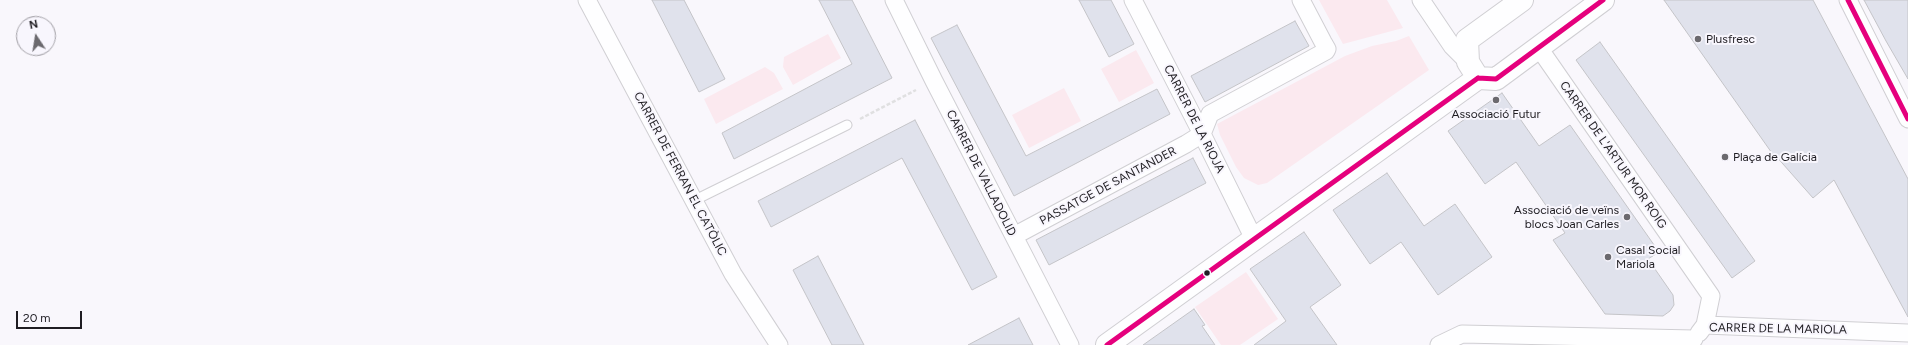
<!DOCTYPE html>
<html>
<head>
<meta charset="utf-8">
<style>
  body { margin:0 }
  #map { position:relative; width:1908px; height:345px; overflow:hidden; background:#f9f7fc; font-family:Figtree,sans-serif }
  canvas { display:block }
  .north { position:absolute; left:16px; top:16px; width:40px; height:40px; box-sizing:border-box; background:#f8f6fd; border:1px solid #a19fa5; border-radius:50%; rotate:348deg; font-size:11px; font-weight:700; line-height:16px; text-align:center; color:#1f1d22 }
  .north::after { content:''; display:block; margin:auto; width:14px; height:18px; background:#6b696e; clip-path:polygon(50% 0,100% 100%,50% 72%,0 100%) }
  .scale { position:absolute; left:16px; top:311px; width:66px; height:18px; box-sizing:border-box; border:2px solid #1f1d22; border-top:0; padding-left:5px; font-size:12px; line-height:14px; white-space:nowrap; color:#1f1d22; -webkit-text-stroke:3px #f8f6fd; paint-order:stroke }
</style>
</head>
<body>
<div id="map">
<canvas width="1908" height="345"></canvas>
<div class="north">N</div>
<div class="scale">20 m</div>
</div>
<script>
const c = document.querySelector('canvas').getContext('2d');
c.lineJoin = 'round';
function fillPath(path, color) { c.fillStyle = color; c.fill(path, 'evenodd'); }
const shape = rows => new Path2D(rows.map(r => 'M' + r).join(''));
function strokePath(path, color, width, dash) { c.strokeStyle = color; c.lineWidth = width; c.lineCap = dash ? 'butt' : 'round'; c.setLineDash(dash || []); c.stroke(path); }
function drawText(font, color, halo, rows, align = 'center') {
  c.font = font + ' Figtree,sans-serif'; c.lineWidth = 4; c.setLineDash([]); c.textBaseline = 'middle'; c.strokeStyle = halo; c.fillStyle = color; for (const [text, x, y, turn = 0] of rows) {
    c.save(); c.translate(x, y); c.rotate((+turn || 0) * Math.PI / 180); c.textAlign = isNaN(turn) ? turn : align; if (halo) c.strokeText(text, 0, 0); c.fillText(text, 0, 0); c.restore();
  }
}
fillPath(shape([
  [1319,0,1387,0,1403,28,1343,44],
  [828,34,841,58,793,85,783,67,784,57],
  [1409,36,1429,70,1267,183,1258,185,1244,178,1236,167,1220,135,1217,124,1345,56,1372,46,1396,41],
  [1136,50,1154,83,1119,102,1101,69],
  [765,67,774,73,783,89,716,124,704,99],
  [1064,88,1081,121,1029,148,1012,115],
  [1246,272,1278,319,1240,345,1221,345,1195,307]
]), '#fbe9ef');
const building = shape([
  [652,0,684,0,725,79,699,92,652,0],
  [819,0,852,0,892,78,734,159,722,133,852,64,819,0],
  [1079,0,1111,0,1134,44,1109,57,1079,0],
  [1664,0,1813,0,1908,179,1908,317,1834,180,1813,198,1775,155,1774,156,1664,0],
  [1864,0,1908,0,1908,79,1886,41,1864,0],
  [1295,21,1309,46,1205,102,1191,76,1295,21],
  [957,25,1026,156,1157,89,1170,114,1014,196,931,38,957,25],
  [1600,42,1755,261,1732,278,1576,60,1600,42],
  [1502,93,1539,146,1570,125,1659,252,1648,259,1673,295,1674,305,1670,311,1663,316,1605,314,1553,240,1565,233,1516,162,1485,184,1448,131,1502,93],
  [915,120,997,277,972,290,902,158,771,227,758,201,915,120],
  [1193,158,1206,183,1049,265,1036,240,1193,158],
  [1387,173,1424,226,1455,204,1492,257,1438,295,1401,242,1370,264,1333,210,1387,173],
  [1304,232,1341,285,1310,307,1337,345,1254,345,1286,321,1250,269,1304,232],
  [818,256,846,310,864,345,832,345,793,270,818,256],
  [1194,309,1205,325,1202,326,1215,345,1143,345,1194,309],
  [1019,318,1033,345,968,345,1019,318]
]);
fillPath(building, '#e0e2ec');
strokePath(building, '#c4c4c8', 1);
const lane = shape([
  [693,201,847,125]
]);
const street = shape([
  [587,0,733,274,779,345],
  [894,0,934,81,1070,345],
  [1133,0,1202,134,1254,239],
  [1421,0,1452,46,1468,62],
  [1848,0,1908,119],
  [1539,48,1711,296,1705,325],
  [1014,236,1186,144,1202,134,1210,114,1326,51,1327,49,1323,42,1301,0],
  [1699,333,1705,325,1908,333],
  [1439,345,1462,334,1694,339]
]);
const secondary = shape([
  [1478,78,1496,79,1603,0],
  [1478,78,1468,62,1467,40,1522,0],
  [1107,345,1478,78]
]);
strokePath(lane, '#d0cfd3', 11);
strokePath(street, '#d0cfd3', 19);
strokePath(secondary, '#d0cfd3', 24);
strokePath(shape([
  [860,119,916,90]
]), '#e0e0e1', 2.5, [4, 2]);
strokePath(lane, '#fefeff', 9);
strokePath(street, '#fefeff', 17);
strokePath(secondary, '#fefeff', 22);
strokePath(shape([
  [1848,0,1908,119],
  [1478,78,1496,79,1603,0],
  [1107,345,1478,78]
]), '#e5007d', 5);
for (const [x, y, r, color] of [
  [1698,39,4,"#6b696e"],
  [1496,100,4,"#6b696e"],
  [1725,157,4,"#6b696e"],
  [1627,217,4,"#6b696e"],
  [1608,257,4,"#6b696e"],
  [1207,273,3.5,"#1f1d22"]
]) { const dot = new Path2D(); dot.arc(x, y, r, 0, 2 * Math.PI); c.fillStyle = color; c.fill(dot); strokePath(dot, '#f8f6fd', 1.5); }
drawText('12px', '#1f1d22', '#f8f6fd', [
  ["Plusfresc",1706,39],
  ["Associació Futur",1496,114,"center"],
  ["Plaça de Galícia",1733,157],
  ["Associació de veïns",1619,210,"right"],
  ["blocs Joan Carles",1619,224,"right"],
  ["Casal Social",1616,250],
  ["Mariola",1616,264]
], 'left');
drawText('12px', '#1f1d22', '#f8f6fd', [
  ["CARRER DE LA RIOJA",1194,119,63],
  ["CARRER DE L'ARTUR MOR ROIG",1613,155,55],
  ["CARRER DE VALLADOLID",981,173,63],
  ["CARRER DE FERRAN EL CATÒLIC",680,174,62],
  ["PASSATGE DE SANTANDER",1108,186,-28],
  ["CARRER DE LA MARIOLA",1778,329,1]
]);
</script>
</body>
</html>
